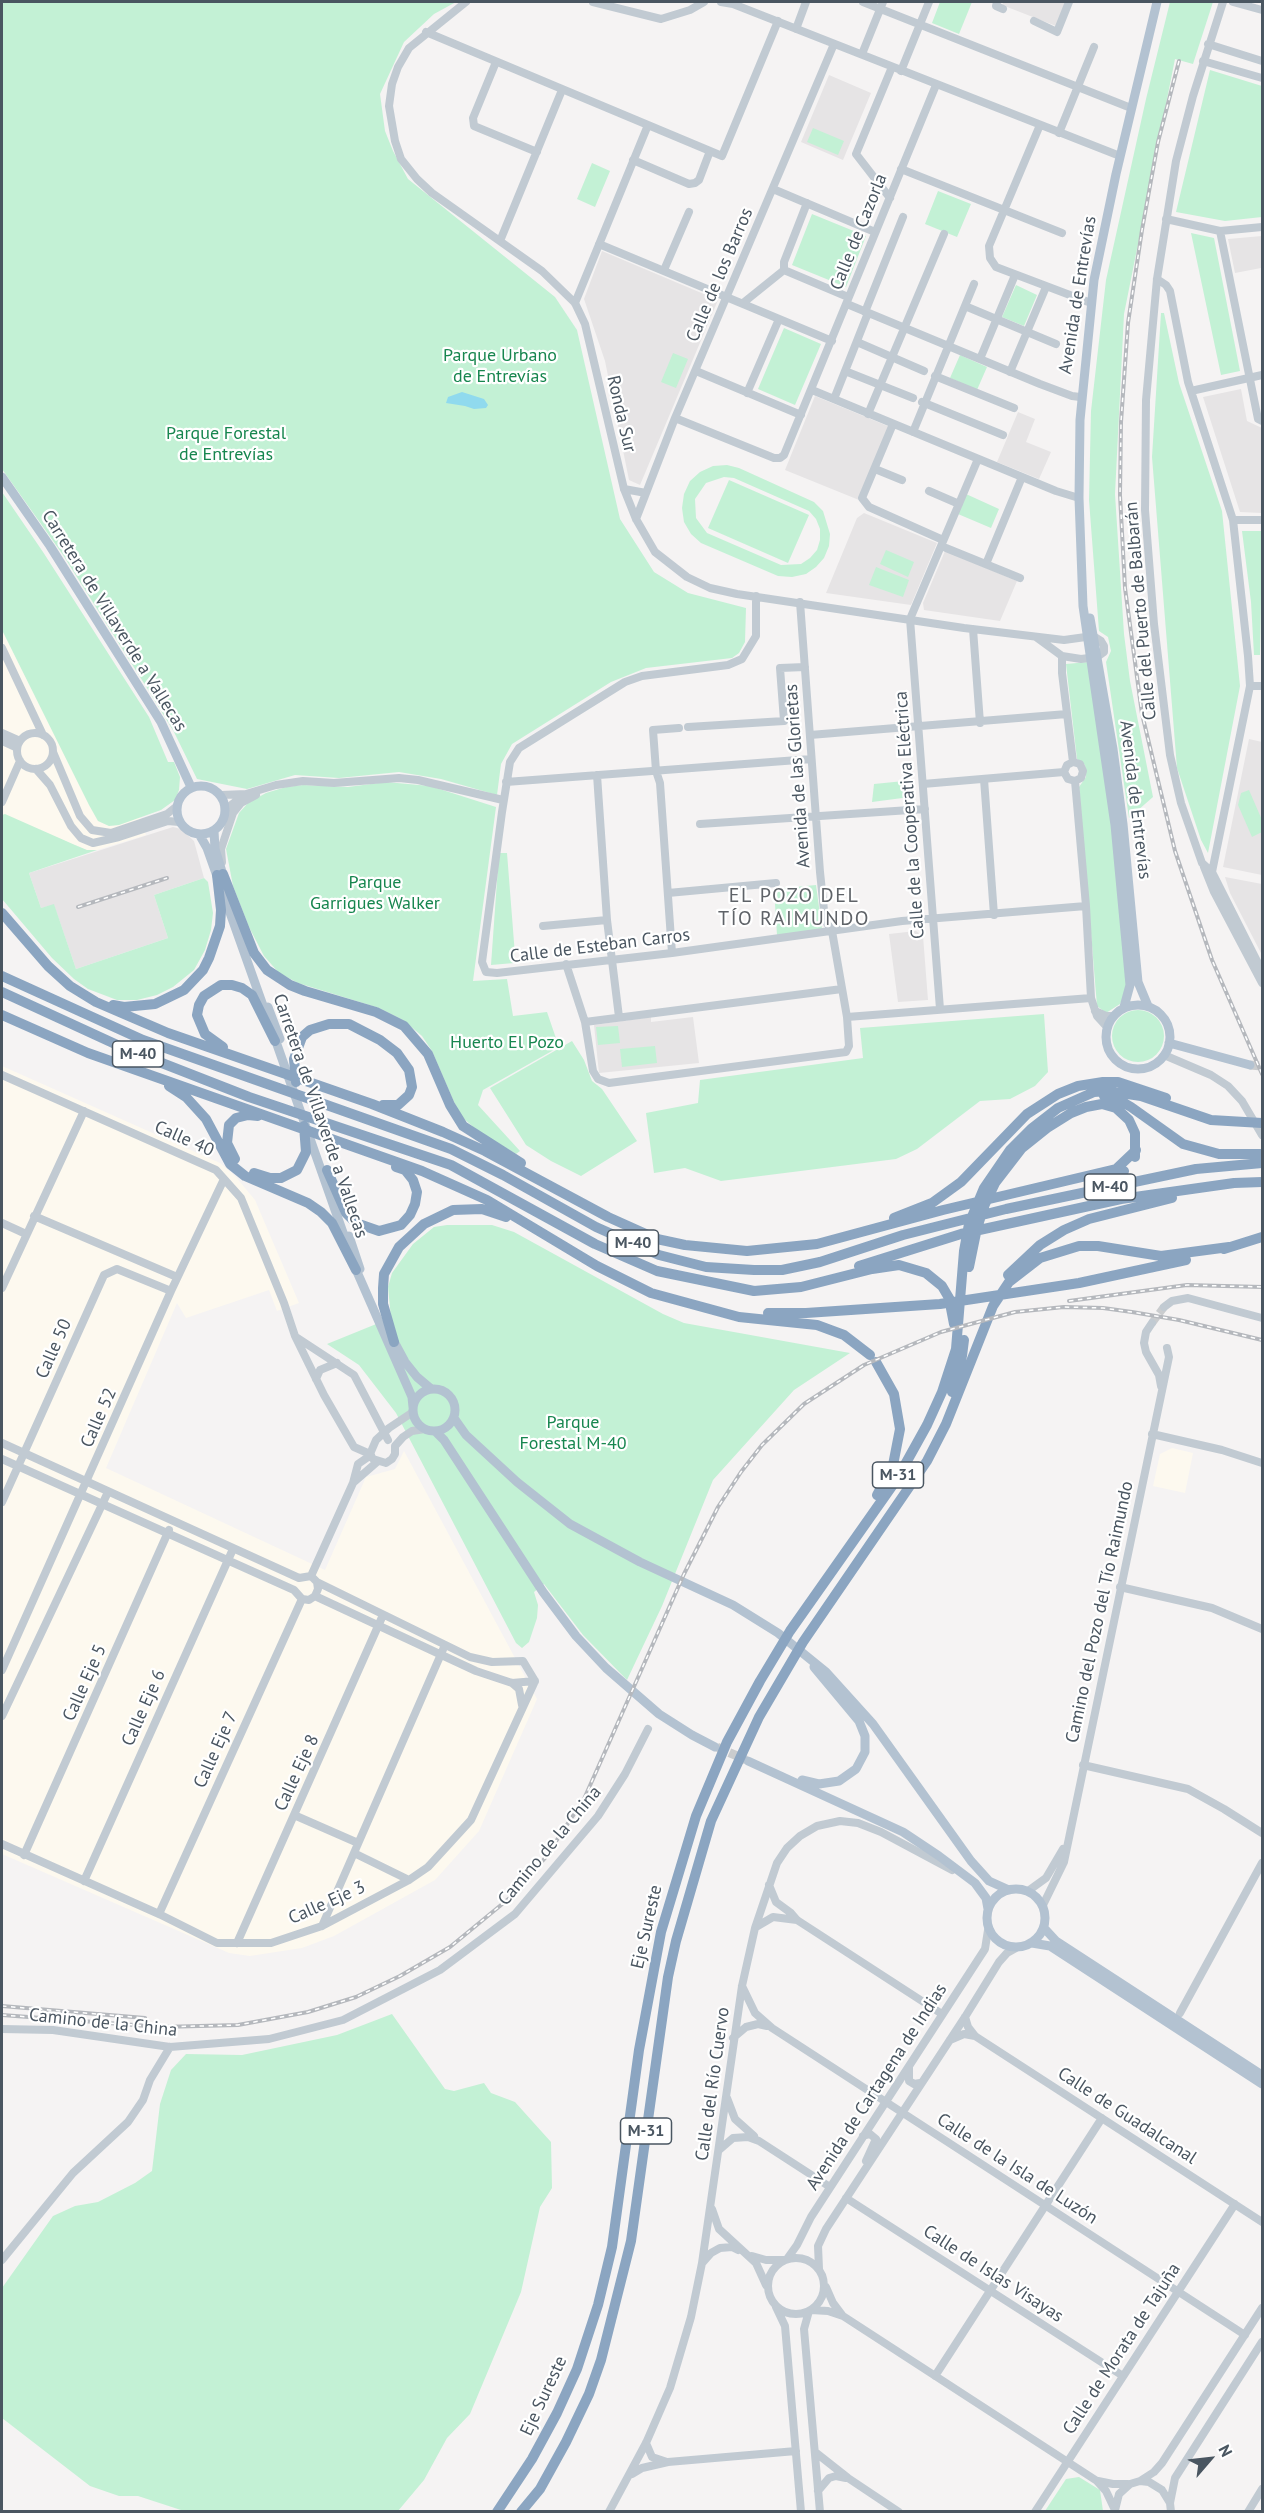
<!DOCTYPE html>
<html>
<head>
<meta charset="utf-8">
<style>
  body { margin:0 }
  #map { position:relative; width:1264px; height:2513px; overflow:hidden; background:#f5f3f3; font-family:"PT Sans",sans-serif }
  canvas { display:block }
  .frame { position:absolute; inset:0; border:3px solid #4a5661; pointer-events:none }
  .north { position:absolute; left:1180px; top:2429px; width:60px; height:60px; -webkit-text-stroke:4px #fff; paint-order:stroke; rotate:62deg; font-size:16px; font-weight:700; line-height:24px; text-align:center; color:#4a5661 }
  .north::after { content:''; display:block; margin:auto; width:21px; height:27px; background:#4a5661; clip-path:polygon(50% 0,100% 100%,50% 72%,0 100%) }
</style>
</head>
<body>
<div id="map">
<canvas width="1264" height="2513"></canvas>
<div class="frame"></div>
<div class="north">N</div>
</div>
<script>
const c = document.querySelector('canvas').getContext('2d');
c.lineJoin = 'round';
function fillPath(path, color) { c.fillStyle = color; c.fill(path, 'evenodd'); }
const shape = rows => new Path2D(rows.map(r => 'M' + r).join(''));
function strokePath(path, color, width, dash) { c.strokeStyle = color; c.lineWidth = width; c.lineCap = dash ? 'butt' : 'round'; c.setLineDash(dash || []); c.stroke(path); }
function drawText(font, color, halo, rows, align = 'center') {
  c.font = font + ' "PT Sans",sans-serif'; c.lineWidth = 4.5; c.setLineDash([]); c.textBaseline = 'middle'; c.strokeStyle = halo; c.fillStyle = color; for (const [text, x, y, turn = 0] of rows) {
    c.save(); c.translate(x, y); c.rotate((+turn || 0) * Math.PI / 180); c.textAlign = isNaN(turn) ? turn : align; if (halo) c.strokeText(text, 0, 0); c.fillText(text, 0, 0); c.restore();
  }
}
fillPath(shape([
  [2,630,98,821,109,826,119,825,140,817,146,835,97,850,87,850,2,815],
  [2,1066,220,1163,235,1176,255,1200,299,1303,277,1311,269,1290,186,1318,177,1303,106,1468,325,1570,366,1477,395,1469,404,1451,537,1699,479,1831,435,1880,334,1936,302,1948,250,1956,229,1953,2,1854],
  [1172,1448,1193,1453,1185,1493,1153,1486,1160,1454]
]), '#fdf9ef');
fillPath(shape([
  [1004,2,1066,2,1056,26,1002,5],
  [829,75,871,93,843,160,801,142],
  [1262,236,1262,275,1261,268,1235,273,1228,239],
  [602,251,718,300,640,485,629,480,605,361,584,299],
  [1241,389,1247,421,1262,428,1262,513,1240,512,1203,397],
  [815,396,890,427,859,500,785,470],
  [1018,412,1035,419,1026,442,1051,452,1039,479,997,462],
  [864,513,937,543,911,605,826,593,857,518],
  [945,551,1017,581,1000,621,924,610,923,603],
  [1249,739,1262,742,1262,875,1223,867],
  [173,827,181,829,194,841,204,878,154,895,168,938,76,969,54,905,41,908,29,873],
  [1225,877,1262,884,1262,955,1230,893],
  [916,931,923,936,928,1000,898,1002,889,934],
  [651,1017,651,1022,693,1017,699,1063,599,1073,594,1025]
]), '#e6e4e5');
fillPath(shape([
  [2,2,456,2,434,14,404,42,380,94,385,131,393,151,408,179,555,297,577,330,620,519,654,572,688,593,746,608,745,642,739,653,732,658,646,668,611,682,512,744,501,764,497,795,441,779,399,772,339,778,295,775,247,789,197,779,174,732,147,688,63,555,2,469],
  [940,2,972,2,959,34,932,23],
  [1170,2,1213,2,1193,64,1175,59,1124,314,1115,494,1124,634,1130,681,1153,797,1129,818,1106,662,1111,651,1108,637,1099,631,1089,500,1091,411,1106,280,1146,99],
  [1210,70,1262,86,1262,217,1225,221,1176,212],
  [813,128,844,141,838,155,807,142],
  [592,163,610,171,595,207,577,199],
  [938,191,971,204,957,237,925,224],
  [812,214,866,236,846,287,792,265],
  [1191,233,1214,238,1240,371,1221,375],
  [1016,285,1037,295,1024,326,1002,317],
  [1161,313,1164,313,1179,383,1222,511,1240,686,1208,853,1201,840,1177,768,1152,457],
  [784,328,821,344,795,405,758,389],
  [673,353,688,359,676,388,661,382],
  [960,355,987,367,977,390,950,378],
  [727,465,739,468,814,502,823,511,830,534,829,546,824,558,816,567,806,574,792,577,778,576,701,543,691,534,684,522,682,508,684,494,690,481,700,472,713,466],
  [724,477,734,478,809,511,816,519,820,529,820,540,817,550,810,558,801,564,781,565,707,533,696,518,695,499,706,483],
  [729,480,809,515,788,563,708,528],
  [2,492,43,552,149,717,168,762,174,762,180,777,179,790,175,800,161,810,119,825,109,826,98,821,89,805,2,630],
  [966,494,999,509,991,528,958,514],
  [1242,531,1262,531,1260,655,1254,655,1251,602],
  [886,550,914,562,908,577,880,564],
  [876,567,909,580,903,597,869,585],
  [1088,662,1111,810,1127,990,1120,1004,1106,1013,1097,1006,1079,787,1086,777,1085,765,1077,759,1066,664],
  [904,781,910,797,872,802,874,784],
  [386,782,430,786,496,807,473,981,507,979,513,1016,547,1012,559,1047,483,1090,478,1105,520,1151,516,1154,478,1131,463,1118,454,1102,432,1051,422,1036,403,1020,379,1008,298,983,279,973,264,956,249,927,233,886,226,849,239,813,248,803,266,793,286,787,303,785,348,787],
  [1249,790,1262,820,1262,832,1252,837,1238,805,1241,793],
  [5,814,75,845,87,850,97,850,29,873,41,908,54,904,76,969,168,938,154,895,204,878,208,882,213,913,211,930,205,950,194,970,173,987,157,995,137,1000,117,1000,88,989,74,979,52,958,2,899,2,815],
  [499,853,507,853,515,955,514,963,491,965],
  [816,885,822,929,777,935,774,889],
  '1112 1036a26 26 0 1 1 52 0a26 26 0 1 1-52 0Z',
  [1044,1014,1048,1072,1035,1086,1010,1099,980,1101,917,1149,896,1159,721,1181,685,1168,654,1173,646,1113,698,1103,700,1080,863,1058,860,1028],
  [618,1026,620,1043,598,1045,596,1027],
  [572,1041,584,1060,592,1081,602,1089,637,1141,581,1176,551,1161,526,1145,490,1088],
  [655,1046,657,1063,622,1067,620,1049],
  [447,1225,492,1225,514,1232,663,1314,684,1323,850,1353,794,1390,713,1480,662,1606,627,1680,583,1635,544,1584,534,1592,538,1605,537,1618,529,1642,522,1648,516,1643,396,1413,359,1365,327,1344,391,1318,388,1287,392,1273,413,1244,434,1227],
  [392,2014,445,2089,454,2091,484,2083,491,2093,515,2102,551,2142,552,2188,540,2207,521,2292,470,2414,447,2438,424,2480,398,2511,184,2511,138,2496,119,2496,90,2486,2,2418,2,2288,53,2216,75,2206,98,2202,135,2183,152,2171,160,2104,171,2070,186,2054,242,2055,337,2035],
  [1079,2477,1100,2490,1103,2511,1045,2511,1066,2479]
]), '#c3f1d5');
fillPath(shape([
  [462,392,484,399,488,405,486,408,474,409,465,406,446,403,448,397]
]), '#90daee');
strokePath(shape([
  [1152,1323,1164,1307]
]), '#caccce', 8, [8, 4]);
strokePath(shape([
  [1250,1065,1262,1066],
  [717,1747,746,1760]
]), '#caccce', 9, [9, 4.5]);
strokePath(shape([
  [466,2,409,48,398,67,392,84,389,106,395,141,401,159,417,179,432,193,542,271,575,303,585,324,624,489,636,519,655,552,687,577,710,588,737,594,964,628,1064,640,1093,636,1101,641,1104,646,1104,652,1097,657,1081,659,1062,656],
  [593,2,661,19,690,10,704,2],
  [721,2,733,4,1120,156],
  [863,2,1131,108],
  [997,2,996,6,1003,9],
  [1223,2,1193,96,1176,161,1157,279,1146,400,1145,510,1154,624,1170,755,1181,803,1202,863,1212,872,1262,971],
  [1233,2,1262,10],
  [1034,21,1057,32,1069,2],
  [796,29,806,2],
  [426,32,722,156,778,21],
  [1208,44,1262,61],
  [862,54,883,2],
  [1203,61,1262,78],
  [496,62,473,118,474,126,537,152],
  [901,71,929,2],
  [1040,125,989,246,990,258,996,267,1091,303],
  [1059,133,1094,47],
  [633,160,689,184,695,183,699,180,710,151],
  [901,169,1062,233],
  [773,189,875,232],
  [890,198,856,154,892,67],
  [1166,219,1220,231,1262,227],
  [1220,231,1258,419,1262,421],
  [500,241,562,90],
  [599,244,832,341],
  [664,270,689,212],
  [784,270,784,262,807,203],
  [784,270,848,297],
  [1157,279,1166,285,1170,291,1188,382,1233,520,1248,656,1250,686,1212,872],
  [575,303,648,125],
  [743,303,784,270],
  [847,304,1040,384,1072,396,1080,397],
  [965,306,1056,344],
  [865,312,903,217],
  [857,342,924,371],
  [980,359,1015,275],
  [696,371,801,415],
  [845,371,913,398],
  [1010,372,1046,287],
  [935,376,1014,408],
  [812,390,1056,491,1079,498],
  [1191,391,1262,375],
  [747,393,779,319],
  [834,399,868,313],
  [922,402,1003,435],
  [868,414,944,234],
  [675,418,774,458,780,458,784,455,936,85],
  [893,424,862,498,869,507,943,540],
  [913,432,974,284],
  [875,469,902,480],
  [624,489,646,493],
  [929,491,959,504],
  [636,519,675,418,834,44],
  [1233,520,1262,520],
  [946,548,1020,578],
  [986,564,1022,477],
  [756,596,756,636,742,659,728,665,642,676,625,682,519,748,510,762,502,812,482,962,486,972,497,973,672,953,902,921,1086,906],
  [973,629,980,723],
  [1036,637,1062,656,1062,673,1073,762],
  [2,648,43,735],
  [1250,686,1262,686],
  [688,727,784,721,780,668,805,667],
  '17 751a18 18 0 1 1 36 0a18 18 0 1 1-36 0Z',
  [2,733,20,741],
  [810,735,1067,714],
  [2,741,17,748],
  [53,752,80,816,92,830,111,833,167,814,177,806],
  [1073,762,1067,765,1064,772,1068,779,1075,781],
  [1073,762,1080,764,1083,771,1081,778,1075,781],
  [36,769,50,785,71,826,81,838,93,843,119,837,168,821,179,822],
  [597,775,607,920,619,1017],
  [984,779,994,915],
  [1075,781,1086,906,1091,998,1097,1016,1107,1027],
  [506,782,811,759],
  [923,784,1064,772],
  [221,795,246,794,276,785,303,781,334,783,399,778,418,780,503,800],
  [2,802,20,761],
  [225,810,244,795],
  [700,824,925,809],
  [222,862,221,849,233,813,241,803,256,795],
  [1204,867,1214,892,1262,983],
  [668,893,776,883],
  [543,926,607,920],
  [672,953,660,783,656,771,653,730,679,728],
  [566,964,585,1022,593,1071,598,1079,609,1083,846,1052,849,1046,847,1017,832,931,825,920,820,872,800,602],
  [940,1009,910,619,978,459],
  [1095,1011,1106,1016,1113,1016],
  [847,1017,1091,998],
  [585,1022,842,989],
  [1164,1055,1211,1075,1228,1086,1242,1101,1262,1135],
  [2,1075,216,1170,241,1198,284,1303,295,1336,324,1395,354,1447,370,1454],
  [34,1216,177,1277],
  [2,1223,26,1234],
  [2,1288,84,1111],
  [1164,1307,1172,1301,1188,1298,1262,1318],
  [1152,1323,1146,1332,1144,1343,1146,1352,1159,1375,1161,1386],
  [296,1337,354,1375,388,1440],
  [316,1379,320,1370,337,1363],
  [413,1412,389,1428,376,1440,370,1454,373,1459,386,1463,392,1459,395,1454,395,1446,403,1437,412,1431,425,1429],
  [1152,1434,1222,1450,1262,1463],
  [2,1443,299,1578,311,1576,317,1582,318,1589,315,1596,309,1600,302,1599,294,1590,2,1459],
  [354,1482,377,1462],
  [2,1502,104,1275,117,1269,171,1291],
  [311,1576,353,1483,358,1464,371,1455],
  [1120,1587,1212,1608,1262,1629],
  [315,1596,476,1671,512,1683,535,1681],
  [2,1670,171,1291,224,1179],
  [512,1683,519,1689,522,1705],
  [2,1716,108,1492],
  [1083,1765,1188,1789,1224,1809,1262,1833],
  [294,1815,358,1843],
  [2,1844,159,1914,217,1943,271,1943,322,1926,409,1880,428,1867,471,1820,535,1681,523,1661,492,1662,470,1657,317,1582],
  [354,1853,409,1880],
  [24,1855,169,1530],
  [84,1881,233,1549],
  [769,1885,776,1902,791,1913,797,1920,942,2014],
  [1028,1891,1046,1878,1063,1849],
  [1043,1905,1064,1862,1169,1357,1167,1348],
  [159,1914,302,1599],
  [322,1926,445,1645],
  [756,1927,773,1917,797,1920],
  [237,1943,383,1615],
  [742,1986,755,2013,772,2028,1245,2335],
  [1180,2013,1262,1863],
  [965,2017,968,2027,975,2036,1262,2222],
  [2,2029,53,2030,170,2047,269,2039,343,2020,440,1970,515,1914,598,1816,625,1774,648,1729],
  [733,2038,746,2027,758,2024,767,2026],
  [950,2040,964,2034,975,2036],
  [909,2068,909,2081,914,2084,920,2083],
  [727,2098,735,2119,754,2136],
  [863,2136,870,2134,876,2139,866,2161],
  [719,2150,733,2138,748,2137,759,2141,830,2187],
  [846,2198,1123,2376],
  [712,2209,719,2229,756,2263,766,2285],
  [752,2256,766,2260,784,2260],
  '768 2286a28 28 0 1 1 56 0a28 28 0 1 1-56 0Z',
  [787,2259,797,2245,811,2217,985,1949,988,1930],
  [2,2260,73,2173,128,2122,143,2100,150,2080,170,2047],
  [703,2262,711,2253,720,2248,732,2247,738,2250],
  [819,2269,818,2246,826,2229,965,2017,999,1962,1007,1953,1016,1948],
  [826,2287,833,2303,842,2315],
  [776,2307,785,2326,801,2512],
  [811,2310,828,2311,843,2316,1097,2481,1106,2491,1115,2510],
  [809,2311,804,2329,820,2512],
  [935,2376,1102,2118],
  [646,2443,652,2457,667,2462],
  [815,2452,848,2478,899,2512],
  [632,2474,642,2468,668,2462,796,2451],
  [1098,2481,1113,2484,1128,2484],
  [1140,2481,1154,2472,1162,2463,1262,2308],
  [818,2491,829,2478,836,2476,846,2478],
  [1170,2503,1175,2478,1262,2342],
  [1115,2510,1119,2494,1130,2484,1140,2481,1149,2482,1162,2490,1170,2503,1171,2512],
  [609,2512,646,2443,670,2388,691,2317,702,2263,742,1986,755,1928,777,1863,787,1848,800,1836,817,1826,840,1821,858,1823,881,1832,952,1870],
  [1035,2512,1235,2204],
  [1248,2512,1262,2489]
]), '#c1cad2', 8);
strokePath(shape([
  [2,477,50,546,161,722,191,787],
  [1090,618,1113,749,1123,824,1138,982,1148,1006],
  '177 810a24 24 0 1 1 48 0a24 24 0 1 1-48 0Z',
  [214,831,215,849,224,878],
  [199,834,207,848,266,1014],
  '1106 1037a32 32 0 1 1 64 0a32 32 0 1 1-64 0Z',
  [268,1007,280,1039],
  [1124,1007,1130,985,1115,825,1083,606,1079,498,1080,420,1094,280,1116,174,1157,2],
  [274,1036,347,1244],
  [1169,1043,1250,1065],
  [349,1236,360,1269],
  [354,1265,412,1397,413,1407],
  [391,1336,405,1362,417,1377,430,1388],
  '413 1410a21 21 0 1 1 42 0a21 21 0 1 1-42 0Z',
  [454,1418,466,1435,517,1482,570,1524,640,1562,733,1605,778,1633,826,1672,873,1724,971,1861,989,1881,1009,1890],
  [435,1431,444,1440,543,1592,576,1636,606,1668,659,1714,692,1735,715,1747],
  [748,1761,903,1832,939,1856,975,1883,986,1898,988,1909],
  [802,1780,819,1784,839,1781,856,1769,865,1752,865,1736,859,1721,814,1667],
  '987 1918a29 29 0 1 1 58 0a29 29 0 1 1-58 0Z',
  [1044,1928,1056,1941,1262,2075],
  [1032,1943,1050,1946,1262,2084]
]), '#b3c2d1', 9);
strokePath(shape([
  [223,874,254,953,267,970,290,985,305,991,376,1012,404,1026,428,1054,450,1105,463,1126,521,1163],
  [2,913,48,966,70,986,96,1002,168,1033,372,1104,443,1132,485,1151,608,1217,657,1239,685,1245,747,1251,817,1244,943,1210,1116,1169,1136,1150],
  [2,976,143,1040,451,1149,503,1175,596,1227,659,1255,706,1267,754,1270,782,1270,820,1262,903,1235,1006,1209,1196,1169,1262,1163],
  [2,992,126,1049,249,1097,451,1165,595,1244,657,1271,754,1291,801,1287,872,1269,899,1265,926,1273,942,1286,949,1298,954,1324],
  [113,1005,124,1007,155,1004,184,990,203,970,209,958,220,926,221,910,217,875],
  [2,1015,88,1053,422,1171,487,1200,597,1266,651,1293,739,1317,817,1325,844,1335,870,1355],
  [223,1047,205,1034,197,1015,199,1005,204,996,221,985,232,985,242,988,252,995,275,1041],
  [296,1082,294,1059,302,1037,310,1030,329,1024,349,1024,380,1040,397,1053,409,1070,412,1087,409,1095,398,1105,383,1105],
  [169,1086,186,1097,206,1119,230,1164,245,1176,308,1203,321,1212,332,1223,356,1270],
  [1104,1096,1119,1100,1131,1107,1183,1144,1219,1154,1262,1154],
  [235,1159,227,1143,229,1125,236,1118,248,1115,258,1116],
  [327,1170,346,1213,356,1223,379,1231,401,1225,410,1215,415,1204,417,1192,413,1180,405,1170,396,1167],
  [254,1173,270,1178,281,1178,297,1170,306,1152,304,1126],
  [1091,1184,1109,1179,1124,1171],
  [894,1218,932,1203,961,1182,1027,1114,1058,1094,1078,1086,1103,1082,1118,1082,1166,1098],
  [1224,1249,1262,1237],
  [859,1266,961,1234,1121,1199,1234,1183,1262,1182],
  [969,1267,977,1228,985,1204,995,1183,1022,1148,1047,1128,1071,1113,1086,1107,1102,1104,1116,1108,1129,1120,1135,1133,1135,1157],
  [1008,1275,1040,1245,1064,1230,1089,1219,1172,1198],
  [768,1313,806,1313,940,1304,1079,1283,1186,1260],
  [394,1342,383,1304,383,1288,384,1274,399,1247,424,1224,453,1210,482,1209,506,1217],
  [876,1362,894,1394,900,1429,893,1465,877,1495],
  [952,1392,962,1356,964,1340],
  [497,2512,532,2459,557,2413,577,2369,598,2305,612,2247,639,2050,661,1932,696,1816,727,1742,760,1681,790,1631,897,1479,927,1425,942,1392,956,1349,964,1251,969,1224,984,1188,1010,1150,1031,1129,1058,1108,1094,1092,1108,1091,1141,1096,1211,1120,1262,1123],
  [521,2512,540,2489,566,2442,589,2394,601,2360,631,2241,668,1977,676,1941,711,1821,759,1717,803,1642,927,1461,946,1424,993,1306,1009,1282,1040,1258,1079,1246,1098,1246,1161,1256,1229,1247]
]), '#8ba5c1', 10);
const rail = shape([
  [1179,61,1158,142,1142,230,1128,323,1121,422,1120,495,1125,588,1142,714,1175,851,1212,960,1262,1074],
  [78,907,167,878],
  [1069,1301,1187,1285,1262,1287],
  [2,2006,145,2018],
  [2,2015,161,2027,238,2025,308,2012,356,1997,400,1976,450,1947,512,1896,545,1858,584,1799,684,1574,718,1507,741,1472,762,1445,804,1404,864,1365,941,1332,1015,1312,1064,1307,1103,1308,1132,1312,1179,1320,1262,1340]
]);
strokePath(rail, '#b5b8bd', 4);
strokePath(rail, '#fff', 1.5, [4.5]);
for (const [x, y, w] of [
  [138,1054,51],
  [1110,1187,51],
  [633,1243,51],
  [898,1475,51],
  [646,2131,51]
]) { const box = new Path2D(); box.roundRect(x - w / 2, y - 13, w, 26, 4.5); c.fillStyle = '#fff'; c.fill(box); strokePath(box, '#4a5661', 1.5); }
drawText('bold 16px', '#4a5661', null, [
  ["M-40",138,1054],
  ["M-40",1110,1187],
  ["M-40",633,1243],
  ["M-31",898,1475],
  ["M-31",646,2131]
]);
drawText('18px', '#4a5661', '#fff', [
  ["Calle de Cazorla",859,232,-68],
  ["Calle de los Barros",720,275,-67],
  ["Avenida de Entrevías",1078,295,-81],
  ["Ronda Sur",621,414,77],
  ["Calle del Puerto de Balbarán",1141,611,-95],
  ["Carretera de Villaverde a Vallecas",114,621,58],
  ["Avenida de las Glorietas",798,776,-94],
  ["Avenida de Entrevías",1135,800,83],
  ["Calle de la Cooperativa Eléctrica",910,815,-94],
  ["Calle de Esteban Carros",600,946,-7],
  ["Carretera de Villaverde a Vallecas",320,1116,71],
  ["Calle 40",184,1139,24],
  ["Calle 50",54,1349,-66],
  ["Calle 52",99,1418,-66],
  ["Camino del Pozo del Tío Raimundo",1100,1612,-78],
  ["Calle Eje 5",85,1683,-66],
  ["Calle Eje 6",144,1708,-66],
  ["Calle Eje 7",216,1750,-66],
  ["Calle Eje 8",297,1773,-65],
  ["Camino de la China",550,1846,-50],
  ["Calle Eje 3",327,1903,-24],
  ["Eje Sureste",647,1927,-77],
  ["Camino de la China",103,2023,6],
  ["Calle del Río Cuervo",713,2084,-82],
  ["Avenida de Cartagena de Indias",877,2087,-57],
  ["Calle de Guadalcanal",1127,2116,33],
  ["Calle de la Isla de Luzón",1017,2169,33],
  ["Calle de Islas Visayas",993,2274,33],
  ["Calle de Morata de Tajuña",1122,2349,-57],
  ["Eje Sureste",544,2396,-65]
]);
drawText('18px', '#17864f', '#fff', [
  ["Parque Urbano",500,356],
  ["de Entrevías",500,377],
  ["Parque Forestal",226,434],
  ["de Entrevías",226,455],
  ["Parque",375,883],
  ["Garrigues Walker",375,904],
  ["Huerto El Pozo",507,1043],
  ["Parque",573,1423],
  ["Forestal M-40",573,1444]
]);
c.letterSpacing = '1.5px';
drawText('20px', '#5f6368', '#fff', [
  ["EL POZO DEL",794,896],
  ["TÍO RAIMUNDO",794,919]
]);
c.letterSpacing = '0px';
</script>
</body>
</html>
